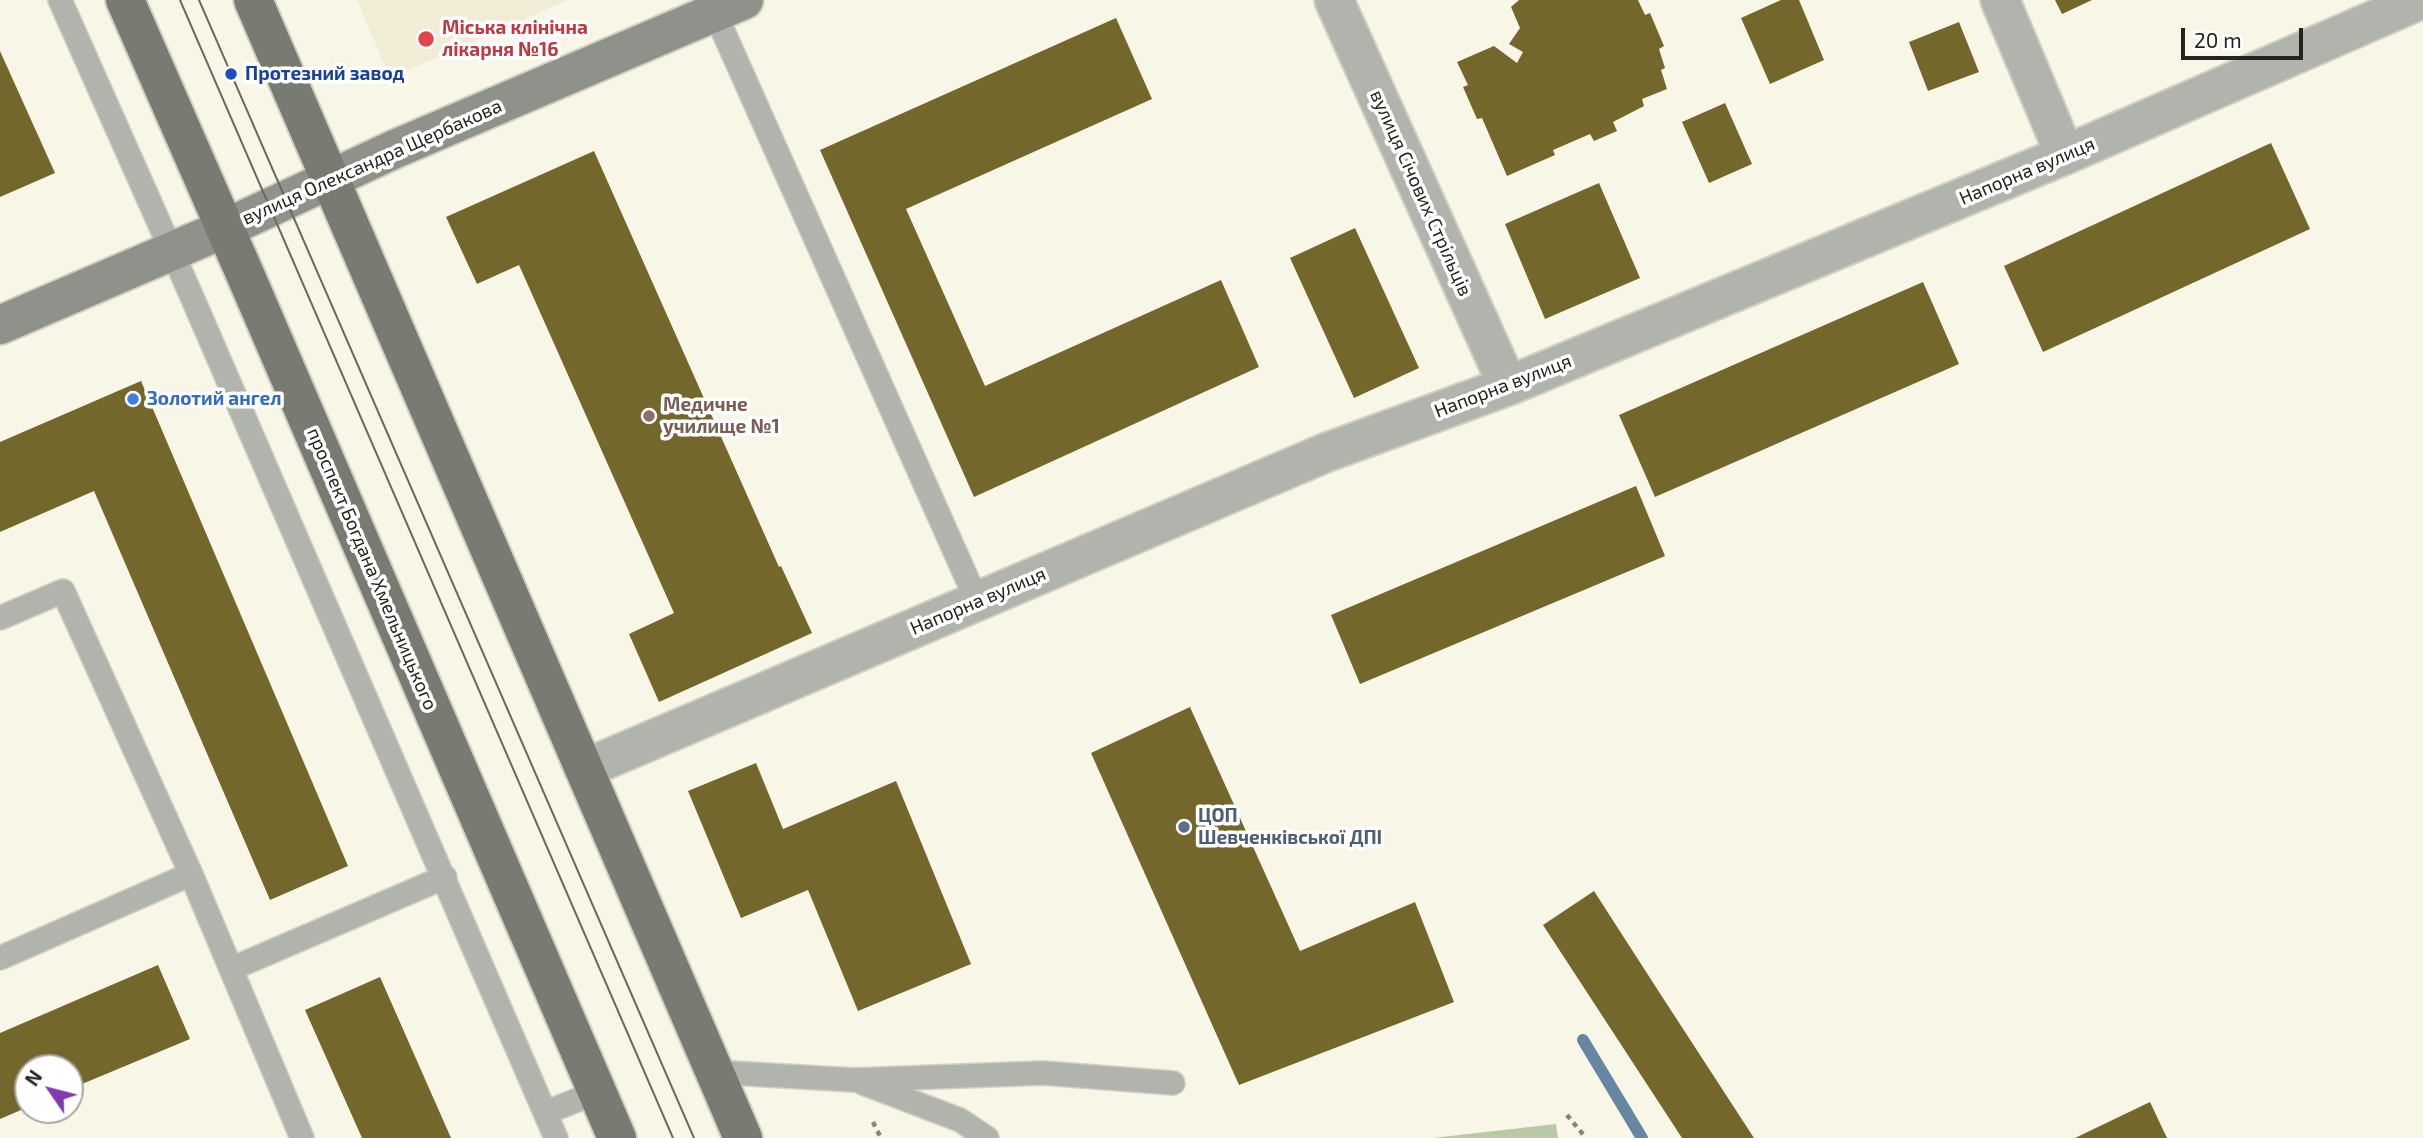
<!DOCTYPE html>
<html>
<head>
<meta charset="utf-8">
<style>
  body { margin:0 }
  #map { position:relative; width:2423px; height:1138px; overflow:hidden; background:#f8f6e7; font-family:"Exo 2",sans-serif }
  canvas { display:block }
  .north { position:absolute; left:14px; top:1054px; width:70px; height:70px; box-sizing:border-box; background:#fff; border:2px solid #a7a7a5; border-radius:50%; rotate:305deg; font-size:19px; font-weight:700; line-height:28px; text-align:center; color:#24231e }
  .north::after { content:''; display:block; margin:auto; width:24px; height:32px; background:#823bae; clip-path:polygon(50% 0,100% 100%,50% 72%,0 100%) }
  .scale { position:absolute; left:2181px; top:28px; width:122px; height:32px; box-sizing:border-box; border:4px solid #24231e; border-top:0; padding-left:9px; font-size:21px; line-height:24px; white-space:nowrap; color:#24231e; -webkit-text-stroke:5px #fff; paint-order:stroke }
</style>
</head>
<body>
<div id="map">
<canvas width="2423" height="1138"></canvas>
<div class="north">N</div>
<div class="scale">20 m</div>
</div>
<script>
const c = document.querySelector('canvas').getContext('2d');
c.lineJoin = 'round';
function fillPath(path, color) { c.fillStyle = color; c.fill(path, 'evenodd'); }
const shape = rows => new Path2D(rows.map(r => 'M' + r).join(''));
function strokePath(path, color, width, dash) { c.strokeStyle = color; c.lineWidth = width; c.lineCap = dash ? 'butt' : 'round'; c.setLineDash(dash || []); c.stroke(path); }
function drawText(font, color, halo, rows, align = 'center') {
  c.font = font + ' "Exo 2",sans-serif'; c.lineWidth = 7; c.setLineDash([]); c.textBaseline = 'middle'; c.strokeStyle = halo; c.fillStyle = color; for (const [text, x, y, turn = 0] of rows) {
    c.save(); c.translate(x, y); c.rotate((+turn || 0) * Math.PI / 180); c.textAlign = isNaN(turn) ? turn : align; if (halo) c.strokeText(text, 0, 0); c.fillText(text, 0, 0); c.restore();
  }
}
fillPath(shape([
  [357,0,568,0,390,78]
]), '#f0ecd6');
fillPath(shape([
  [1556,1124,1558,1138,1433,1138]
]), '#b9c8a5');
strokePath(shape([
  [1583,1040,1642,1138]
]), '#6686a2', 12);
fillPath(shape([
  [1519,0,1638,0,1645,15,1650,13,1664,46,1659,49,1665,68,1661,70,1667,89,1642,99,1644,106,1613,122,1617,131,1594,141,1590,134,1553,150,1555,155,1507,176,1482,118,1477,119,1463,87,1468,85,1457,62,1494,46,1517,63,1523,52,1509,44,1520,28,1511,7],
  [1781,0,1799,0,1824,60,1770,84,1741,18],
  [2055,0,2092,0,2062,14],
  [1116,18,1152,99,906,209,985,386,1221,280,1259,367,974,497,820,150],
  [1959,22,1979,72,1928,91,1909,42],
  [0,51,55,173,0,197],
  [1725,103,1752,164,1709,183,1682,122],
  [2271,143,2310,229,2043,352,2004,266],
  [594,151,779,567,781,566,812,633,659,702,629,634,674,613,519,265,477,284,446,217],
  [1599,183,1640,278,1545,319,1505,224],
  [1355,228,1419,368,1354,398,1290,258],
  [1923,282,1959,364,1655,497,1619,415],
  [141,381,348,866,270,900,94,491,0,532,0,442],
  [1636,486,1665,556,1360,684,1331,615],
  [1190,707,1300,951,1415,902,1454,1002,1239,1085,1091,753],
  [756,763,783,829,896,781,971,964,858,1011,808,890,741,918,688,791],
  [1594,891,1661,995,1754,1138,1682,1138,1543,925],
  [158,965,190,1039,70,1089,70,1068,28,1068,28,1107,0,1119,0,1033],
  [380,977,451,1138,362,1138,305,1010],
  [2150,1102,2167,1138,2075,1138]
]), '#73672c');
const lane = shape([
  [60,0,192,297,556,1138],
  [715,13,977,601],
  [0,618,63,591,191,874],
  [0,958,191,874,231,969,445,877],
  [231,969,302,1138],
  [714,1072,854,1080,1043,1073,1173,1083],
  [863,1083,960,1120,987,1138],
  [545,1113,597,1092]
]);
const street = shape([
  [1334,0,1508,386],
  [2000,0,2065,155],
  [584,769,1325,453,1508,386,2065,155,2420,0]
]);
const secondary = shape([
  [0,325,226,228,395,149,744,0]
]);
const primary = shape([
  [125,0,245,274,617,1138],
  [253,0,743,1138]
]);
strokePath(lane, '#d2d0c3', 26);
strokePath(street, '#d2d0c3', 42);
strokePath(secondary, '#d2d0c3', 42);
strokePath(primary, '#d2d0c3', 42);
strokePath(shape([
  [1567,1115,1586,1138],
  [873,1122,881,1138]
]), '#86857b', 4.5, [5, 5]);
strokePath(lane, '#b1b3ad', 23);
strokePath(street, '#b1b3ad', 38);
strokePath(secondary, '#8f928a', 38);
strokePath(primary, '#787b71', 38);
strokePath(shape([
  [180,0,673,1138],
  [199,0,694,1138]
]), '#6b6a61', 2);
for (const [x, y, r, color] of [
  [426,39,9,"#e0444e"],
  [231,74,7,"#1a4fb4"],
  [133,399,7,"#3f7fe0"],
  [649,416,7,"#8d6e63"],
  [1184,827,7,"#5c6f8a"]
]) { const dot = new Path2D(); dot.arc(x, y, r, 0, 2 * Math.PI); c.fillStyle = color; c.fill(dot); strokePath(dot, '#fff', 2.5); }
drawText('bold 19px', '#be3a42', '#fff', [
  ["Міська клінічна",442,28],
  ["лікарня №16",442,50]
], 'left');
drawText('bold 19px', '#164399', '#fff', [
  ["Протезний завод",245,74]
], 'left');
drawText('19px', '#24231e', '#fff', [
  ["вулиця Олександра Щербакова",372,162,-24],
  ["Напорна вулиця",2027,171,-23],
  ["вулиця Січових Стрільців",1421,193,66],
  ["Напорна вулиця",1503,386,-21],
  ["проспект Богдана Хмельницького",372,569,67],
  ["Напорна вулиця",978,601,-23]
]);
drawText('bold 19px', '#366cbe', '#fff', [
  ["Золотий ангел",147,399]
], 'left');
drawText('bold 19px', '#785e54', '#fff', [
  ["Медичне",663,405],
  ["училище №1",663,427]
], 'left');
drawText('bold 19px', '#4e5e75', '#fff', [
  ["ЦОП",1198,816],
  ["Шевченківської ДПІ",1198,838]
], 'left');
</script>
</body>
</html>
